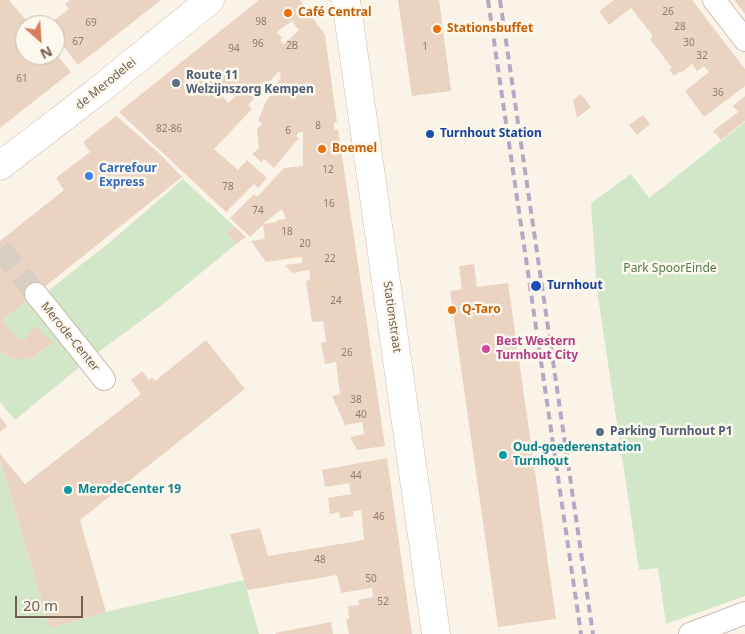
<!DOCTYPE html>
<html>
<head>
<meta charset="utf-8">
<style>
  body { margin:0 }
  #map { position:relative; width:745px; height:634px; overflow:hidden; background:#faf4e8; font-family:"Noto Sans",sans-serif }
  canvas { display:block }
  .north { position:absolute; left:15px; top:15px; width:50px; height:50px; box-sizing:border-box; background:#fdf8ee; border:1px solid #c5baae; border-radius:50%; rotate:154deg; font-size:14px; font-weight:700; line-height:20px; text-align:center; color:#715d4f }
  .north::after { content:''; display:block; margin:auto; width:18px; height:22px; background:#d67e5b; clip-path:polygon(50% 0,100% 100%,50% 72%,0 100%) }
  .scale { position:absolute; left:15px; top:596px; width:68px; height:22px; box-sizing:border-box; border:2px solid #715d4f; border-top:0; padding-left:6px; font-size:15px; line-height:18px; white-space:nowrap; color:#715d4f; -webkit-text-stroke:4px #fdf8ee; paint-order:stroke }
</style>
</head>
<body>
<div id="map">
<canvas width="745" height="634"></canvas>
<div class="north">N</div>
<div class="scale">20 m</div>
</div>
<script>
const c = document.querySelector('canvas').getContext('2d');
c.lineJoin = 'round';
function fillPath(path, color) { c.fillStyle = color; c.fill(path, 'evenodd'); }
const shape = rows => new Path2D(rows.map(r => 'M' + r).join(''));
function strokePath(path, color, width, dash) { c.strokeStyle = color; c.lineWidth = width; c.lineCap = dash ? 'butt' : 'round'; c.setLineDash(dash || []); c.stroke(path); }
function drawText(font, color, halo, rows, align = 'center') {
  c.font = font + ' "Noto Sans",sans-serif'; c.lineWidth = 5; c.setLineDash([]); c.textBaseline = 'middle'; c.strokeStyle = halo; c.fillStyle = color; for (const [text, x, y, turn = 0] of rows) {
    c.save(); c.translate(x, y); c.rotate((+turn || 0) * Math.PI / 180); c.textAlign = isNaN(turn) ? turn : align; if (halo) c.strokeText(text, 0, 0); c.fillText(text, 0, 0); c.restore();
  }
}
fillPath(shape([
  [745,122,745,596,666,624,658,568,639,570,597,290,591,203,631,174,649,198],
  [183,179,234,226,226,233,236,244,162,305,88,360,15,420,0,402,0,349,7,356,14,359,24,359,40,353,52,343,35,326,25,339,17,338,2,321,36,294,39,298,110,242],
  [0,462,50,628,106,612,244,580,259,634,0,634]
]), '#d2e6c8');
fillPath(shape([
  [0,0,9,0,30,25,25,25,25,55,55,55,55,53,71,72,0,128],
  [70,0,161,0,78,65,55,36,55,25,48,25,69,9,65,4],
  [259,0,300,0,325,35,337,122,334,123,334,130,338,129,385,446,357,450,350,437,364,434,362,422,345,425,332,396,340,394,336,362,325,364,321,343,326,342,323,321,312,322,306,281,310,280,309,270,292,273,285,265,302,263,302,257,266,262,251,241,265,239,263,225,250,237,230,218,254,194,257,197,284,168,303,166,303,132,299,132,296,136,299,138,274,168,264,159,261,162,252,154,259,148,257,129,262,124,258,121,266,101,278,88,277,83,281,78,279,71,248,105,252,109,214,149,238,170,247,160,267,178,258,188,254,184,226,212,119,112],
  [292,21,299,30,284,44,280,40,282,38,277,32],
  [231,85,238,94,228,103,220,93],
  [282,209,286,219,277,220,277,222,263,224],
  [398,0,439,0,451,91,412,96],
  [614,0,692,0,745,69,745,86,704,117,685,91,709,72,704,66,697,71,692,64,681,73,680,71,674,76,669,70,672,68,650,39,653,36,631,8,609,25,599,11],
  [734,0,745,0,745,14,738,5],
  [581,94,591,107,577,118,573,100],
  [745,96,745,121,721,140,713,131,738,112,733,106],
  [643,115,650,124,637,135,629,125],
  [116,116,159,153,182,177,2,321,17,338,25,339,35,326,53,343,32,358,24,359,14,359,7,356,0,349,0,241,64,190,56,178,90,152,83,142],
  [234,226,246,237,236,244,226,233],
  [474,264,477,287,508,283,556,619,498,627,450,291,462,289,459,266],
  [206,340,245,389,80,520,106,612,50,628,0,461,0,454,25,484,141,394,131,380,142,371,149,380,152,377,155,381],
  [0,417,7,426,0,432],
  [387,458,412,634,349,634,346,619,349,619,348,606,359,605,358,600,373,597,372,588,341,593,337,575,247,590,230,534,260,528,268,556,364,540,361,510,353,511,353,516,340,518,339,512,330,514,328,498,351,494,349,483,325,487,322,470],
  [331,622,333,634,275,634,275,633]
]), '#ead4c1');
strokePath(shape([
  [0,249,36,294]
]), '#d8cec2', 22, [22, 11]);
const minor = shape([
  [714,0,745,40],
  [36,294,104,379],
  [690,634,745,613]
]);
const tertiary = shape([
  [346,0,436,634],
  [0,166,94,94,210,0]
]);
strokePath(minor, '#cbbdaf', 24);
strokePath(tertiary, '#cbbdaf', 29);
strokePath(minor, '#fff', 22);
strokePath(tertiary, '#fff', 28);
strokePath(shape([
  [488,0,581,634],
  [500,0,593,634]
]), '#b8a7c3', 4, [8, 5]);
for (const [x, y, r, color] of [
  [288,13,5,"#e8710a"],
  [437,29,5,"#e8710a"],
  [176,83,5,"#5c6f8a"],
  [430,134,5,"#1a4fb4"],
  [322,149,5,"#e8710a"],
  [89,176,5,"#3f7fe0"],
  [536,286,6,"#1a4fb4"],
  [452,310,5,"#e8710a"],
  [486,349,5,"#d1479c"],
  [600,432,5,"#5c6f8a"],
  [503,455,5,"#0f9aa8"],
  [68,490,5,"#0f9aa8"]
]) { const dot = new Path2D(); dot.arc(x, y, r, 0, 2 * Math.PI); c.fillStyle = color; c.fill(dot); strokePath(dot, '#fdf8ee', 2); }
drawText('10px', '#8f7b6c', null, [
  ["26",668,12],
  ["98",261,22],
  ["69",91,23],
  ["28",680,27],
  ["67",78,42],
  ["30",689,43],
  ["96",258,44],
  ["2B",292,46],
  ["1",425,47],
  ["94",234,49],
  ["32",702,56],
  ["61",22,79],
  ["36",718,93],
  ["8",318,126],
  ["82-86",169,129],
  ["6",288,131],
  ["12",328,170],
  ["78",228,187],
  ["16",329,204],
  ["74",258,211],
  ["18",287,232],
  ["20",305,244],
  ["22",330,259],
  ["24",336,301],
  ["26",347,353],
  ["38",356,400],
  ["40",361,415],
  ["44",356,476],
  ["46",379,517],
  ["48",320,560],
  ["50",371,579],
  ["52",383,602]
]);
drawText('bold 12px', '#c56008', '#fdf8ee', [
  ["Café Central",298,13],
  ["Stationsbuffet",447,29],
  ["Boemel",332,149],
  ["Q-Taro",462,310]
], 'left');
drawText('bold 12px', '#4e5e75', '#fdf8ee', [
  ["Route 11",186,76],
  ["Welzijnszorg Kempen",186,90],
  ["Parking Turnhout P1",610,432]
], 'left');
drawText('12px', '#715d4f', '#fdf8ee', [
  ["de Merodelei",106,84,-39],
  ["Stationstraat",392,317,82],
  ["Merode-Center",70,337,51]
]);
drawText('bold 12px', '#164399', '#fdf8ee', [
  ["Turnhout Station",440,134],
  ["Turnhout",547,286]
], 'left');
drawText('bold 12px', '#366cbe', '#fdf8ee', [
  ["Carrefour",99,169],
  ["Express",99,183]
], 'left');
drawText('12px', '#567b4b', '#fdf8ee', [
  ["Park SpoorEinde",670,269]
]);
drawText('bold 12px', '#b23c85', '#fdf8ee', [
  ["Best Western",496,342],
  ["Turnhout City",496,356]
], 'left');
drawText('bold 12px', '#0d838f', '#fdf8ee', [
  ["Oud-goederenstation",513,448],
  ["Turnhout",513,462],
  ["MerodeCenter 19",78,490]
], 'left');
</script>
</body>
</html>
